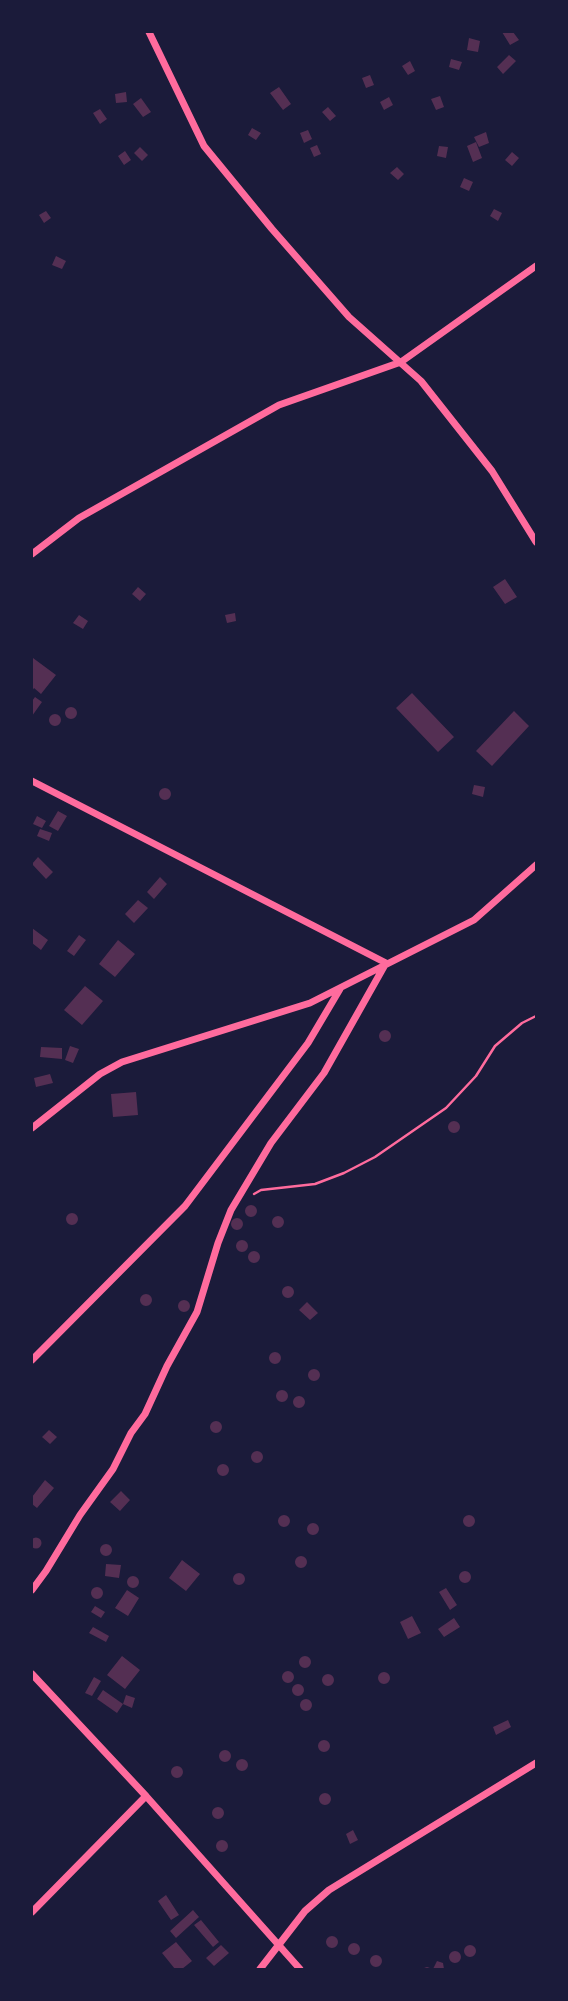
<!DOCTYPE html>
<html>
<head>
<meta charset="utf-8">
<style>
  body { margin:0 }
  #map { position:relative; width:568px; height:2001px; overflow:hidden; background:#1b1b3a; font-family:"DM Sans",sans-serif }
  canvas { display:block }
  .frame { position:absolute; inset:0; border:33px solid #1b1b3a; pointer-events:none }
</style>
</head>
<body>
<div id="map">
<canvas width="568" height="2001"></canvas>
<div class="frame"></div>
</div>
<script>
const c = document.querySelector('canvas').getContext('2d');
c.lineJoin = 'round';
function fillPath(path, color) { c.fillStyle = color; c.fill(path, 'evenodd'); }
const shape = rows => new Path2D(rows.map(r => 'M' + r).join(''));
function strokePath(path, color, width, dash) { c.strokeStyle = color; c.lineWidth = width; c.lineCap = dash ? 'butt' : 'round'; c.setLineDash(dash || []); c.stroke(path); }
fillPath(shape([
  [502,32,513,32,519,40,510,45],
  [469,38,480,41,478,52,467,50],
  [509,55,516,61,503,74,497,67],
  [451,59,462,62,459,70,449,67],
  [410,61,415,71,408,75,402,66],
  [370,75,374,85,366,88,362,78],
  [279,87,291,104,283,110,270,93],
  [126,92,127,102,116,103,115,94],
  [440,96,444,107,436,110,431,99],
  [389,97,393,105,384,110,380,102],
  [141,98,151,112,143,117,133,104],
  [328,107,336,116,330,121,322,112],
  [100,109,107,119,100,124,93,113],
  [252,128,261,133,256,140,248,135],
  [308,130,312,139,304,143,300,133],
  [486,132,489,143,479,147,474,137],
  [476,142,482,158,473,162,467,146],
  [317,145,321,154,314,157,310,148],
  [439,146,448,147,446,158,437,156],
  [140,147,148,155,142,161,134,153],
  [125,151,131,160,124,165,118,156],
  [512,152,519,158,512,166,505,160],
  [397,167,404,174,398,180,390,173],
  [464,178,473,182,469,191,460,187],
  [494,209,502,213,498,221,490,216],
  [46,211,51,218,44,223,39,215],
  [56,256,66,261,62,269,52,265],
  [505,579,517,597,505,604,493,587],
  [138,587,146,594,140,601,132,594],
  [235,613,236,621,227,623,225,615],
  [79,615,88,621,83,629,73,623],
  [33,658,56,675,41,694,34,688,32,691],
  [412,693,454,737,438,752,396,708],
  [35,697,42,702,32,716,32,701],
  '65 713a6 6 0 1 1 12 0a6 6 0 1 1-12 0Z',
  [514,711,529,726,492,766,476,751],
  '49 720a6 6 0 1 1 12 0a6 6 0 1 1-12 0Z',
  [474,785,485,787,483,797,472,794],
  '159 794a6 6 0 1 1 12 0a6 6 0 1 1-12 0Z',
  [58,811,67,816,58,831,49,826],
  [37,816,46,821,42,828,33,824],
  [40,829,52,833,49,841,37,836],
  [38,857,53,872,46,879,32,864],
  [160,877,167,884,154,899,147,892],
  [138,900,148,908,134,923,125,914],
  [32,928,48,940,41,950,32,943],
  [79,935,86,940,74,956,67,951],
  [118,940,135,954,115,977,99,964],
  [85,986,103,1001,82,1025,64,1010],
  '379 1036a6 6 0 1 1 12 0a6 6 0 1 1-12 0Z',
  [70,1046,79,1049,73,1063,65,1060],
  [41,1047,62,1048,62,1059,40,1057],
  [50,1074,53,1083,36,1087,34,1078],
  [136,1092,138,1115,113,1117,111,1094],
  '448 1127a6 6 0 1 1 12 0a6 6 0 1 1-12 0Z',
  '245 1211a6 6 0 1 1 12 0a6 6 0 1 1-12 0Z',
  '66 1219a6 6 0 1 1 12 0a6 6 0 1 1-12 0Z',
  '272 1222a6 6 0 1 1 12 0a6 6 0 1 1-12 0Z',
  '231 1224a6 6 0 1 1 12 0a6 6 0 1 1-12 0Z',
  '236 1246a6 6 0 1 1 12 0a6 6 0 1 1-12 0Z',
  '248 1257a6 6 0 1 1 12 0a6 6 0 1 1-12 0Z',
  '282 1292a6 6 0 1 1 12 0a6 6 0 1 1-12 0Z',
  '140 1300a6 6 0 1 1 12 0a6 6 0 1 1-12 0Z',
  '178 1306a6 6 0 1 1 12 0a6 6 0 1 1-12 0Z',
  [307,1302,318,1313,310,1320,299,1310],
  '269 1358a6 6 0 1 1 12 0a6 6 0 1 1-12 0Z',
  '308 1375a6 6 0 1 1 12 0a6 6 0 1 1-12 0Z',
  '276 1396a6 6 0 1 1 12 0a6 6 0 1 1-12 0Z',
  '293 1402a6 6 0 1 1 12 0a6 6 0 1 1-12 0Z',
  '210 1427a6 6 0 1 1 12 0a6 6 0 1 1-12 0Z',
  [49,1430,57,1437,50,1444,42,1437],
  '251 1457a6 6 0 1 1 12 0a6 6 0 1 1-12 0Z',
  '217 1470a6 6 0 1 1 12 0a6 6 0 1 1-12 0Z',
  [45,1480,54,1488,37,1508,32,1504,32,1497],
  [121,1491,130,1500,120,1511,110,1502],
  '278 1521a6 6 0 1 1 12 0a6 6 0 1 1-12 0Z',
  '463 1521a6 6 0 1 1 12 0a6 6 0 1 1-12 0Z',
  '307 1529a6 6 0 1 1 12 0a6 6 0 1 1-12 0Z',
  '30.5 1543a5.5 5.5 0 1 1 11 0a5.5 5.5 0 1 1-11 0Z',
  '100 1550a6 6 0 1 1 12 0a6 6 0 1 1-12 0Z',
  '295 1562a6 6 0 1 1 12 0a6 6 0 1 1-12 0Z',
  [182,1560,200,1574,186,1591,169,1578],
  [106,1564,121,1565,119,1578,105,1576],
  '459 1577a6 6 0 1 1 12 0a6 6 0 1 1-12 0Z',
  '233 1579a6 6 0 1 1 12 0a6 6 0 1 1-12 0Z',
  '127 1582a6 6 0 1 1 12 0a6 6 0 1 1-12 0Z',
  '91 1593a6 6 0 1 1 12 0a6 6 0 1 1-12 0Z',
  [446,1588,457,1605,450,1610,439,1592],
  [127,1590,139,1598,128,1616,115,1608],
  [95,1606,105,1612,101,1618,91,1612],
  [412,1616,421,1633,408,1639,400,1622],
  [454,1618,460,1627,444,1637,438,1629],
  [93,1627,109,1636,106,1642,89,1633],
  [122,1656,140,1670,125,1689,107,1675],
  '299 1662a6 6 0 1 1 12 0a6 6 0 1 1-12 0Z',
  '282 1677a6 6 0 1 1 12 0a6 6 0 1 1-12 0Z',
  '378 1678a6 6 0 1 1 12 0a6 6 0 1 1-12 0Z',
  '322 1680a6 6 0 1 1 12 0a6 6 0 1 1-12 0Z',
  [94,1677,101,1681,92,1696,85,1693],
  '292 1690a6 6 0 1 1 12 0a6 6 0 1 1-12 0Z',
  [103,1690,123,1704,126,1695,135,1698,132,1708,123,1704,117,1713,97,1699],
  '300 1705a6 6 0 1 1 12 0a6 6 0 1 1-12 0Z',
  [508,1720,511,1727,496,1735,493,1727],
  '318 1746a6 6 0 1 1 12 0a6 6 0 1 1-12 0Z',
  '219 1756a6 6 0 1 1 12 0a6 6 0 1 1-12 0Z',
  '236 1765a6 6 0 1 1 12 0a6 6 0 1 1-12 0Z',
  '171 1772a6 6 0 1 1 12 0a6 6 0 1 1-12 0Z',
  '319 1799a6 6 0 1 1 12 0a6 6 0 1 1-12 0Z',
  '212 1813a6 6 0 1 1 12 0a6 6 0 1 1-12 0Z',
  [353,1830,358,1840,350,1844,346,1834],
  '216 1846a6 6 0 1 1 12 0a6 6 0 1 1-12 0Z',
  [166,1895,179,1915,171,1920,158,1901],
  [193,1910,199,1917,176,1938,170,1931],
  [201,1920,219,1942,213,1947,194,1925],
  '326 1942a6 6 0 1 1 12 0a6 6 0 1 1-12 0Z',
  [176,1942,192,1961,182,1969,175,1969,162,1953],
  '348 1949a6 6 0 1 1 12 0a6 6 0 1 1-12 0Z',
  [221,1945,229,1953,214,1966,206,1958],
  '464 1951a6 6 0 1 1 12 0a6 6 0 1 1-12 0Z',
  '449 1957a6 6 0 1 1 12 0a6 6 0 1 1-12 0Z',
  '370 1961a6 6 0 1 1 12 0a6 6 0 1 1-12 0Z',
  [437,1961,443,1963,444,1969,421,1969,427,1967,433,1969]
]), '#542f53');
strokePath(shape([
  [254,1194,261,1190,315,1184,344,1173,375,1157,446,1108,476,1076,495,1046,522,1023,536,1016]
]), '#ff6b9d', 2.5);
strokePath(shape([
  [149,32,204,146,272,229,349,317,421,381,492,471,536,542],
  [32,554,79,518,279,405,401,362,536,266],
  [32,781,386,963,324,1073,271,1143,231,1210,218,1243,197,1312,167,1366,145,1414,131,1433,113,1469,80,1515,46,1571,32,1590],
  [32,1128,100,1074,122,1062,310,1003,474,920,536,865],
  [32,1360,185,1206,308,1043,340,989],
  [32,1674,146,1796,32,1912],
  [146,1796,300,1969],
  [260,1969,305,1911,329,1890,536,1763]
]), '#ff6b9d', 7);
</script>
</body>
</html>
